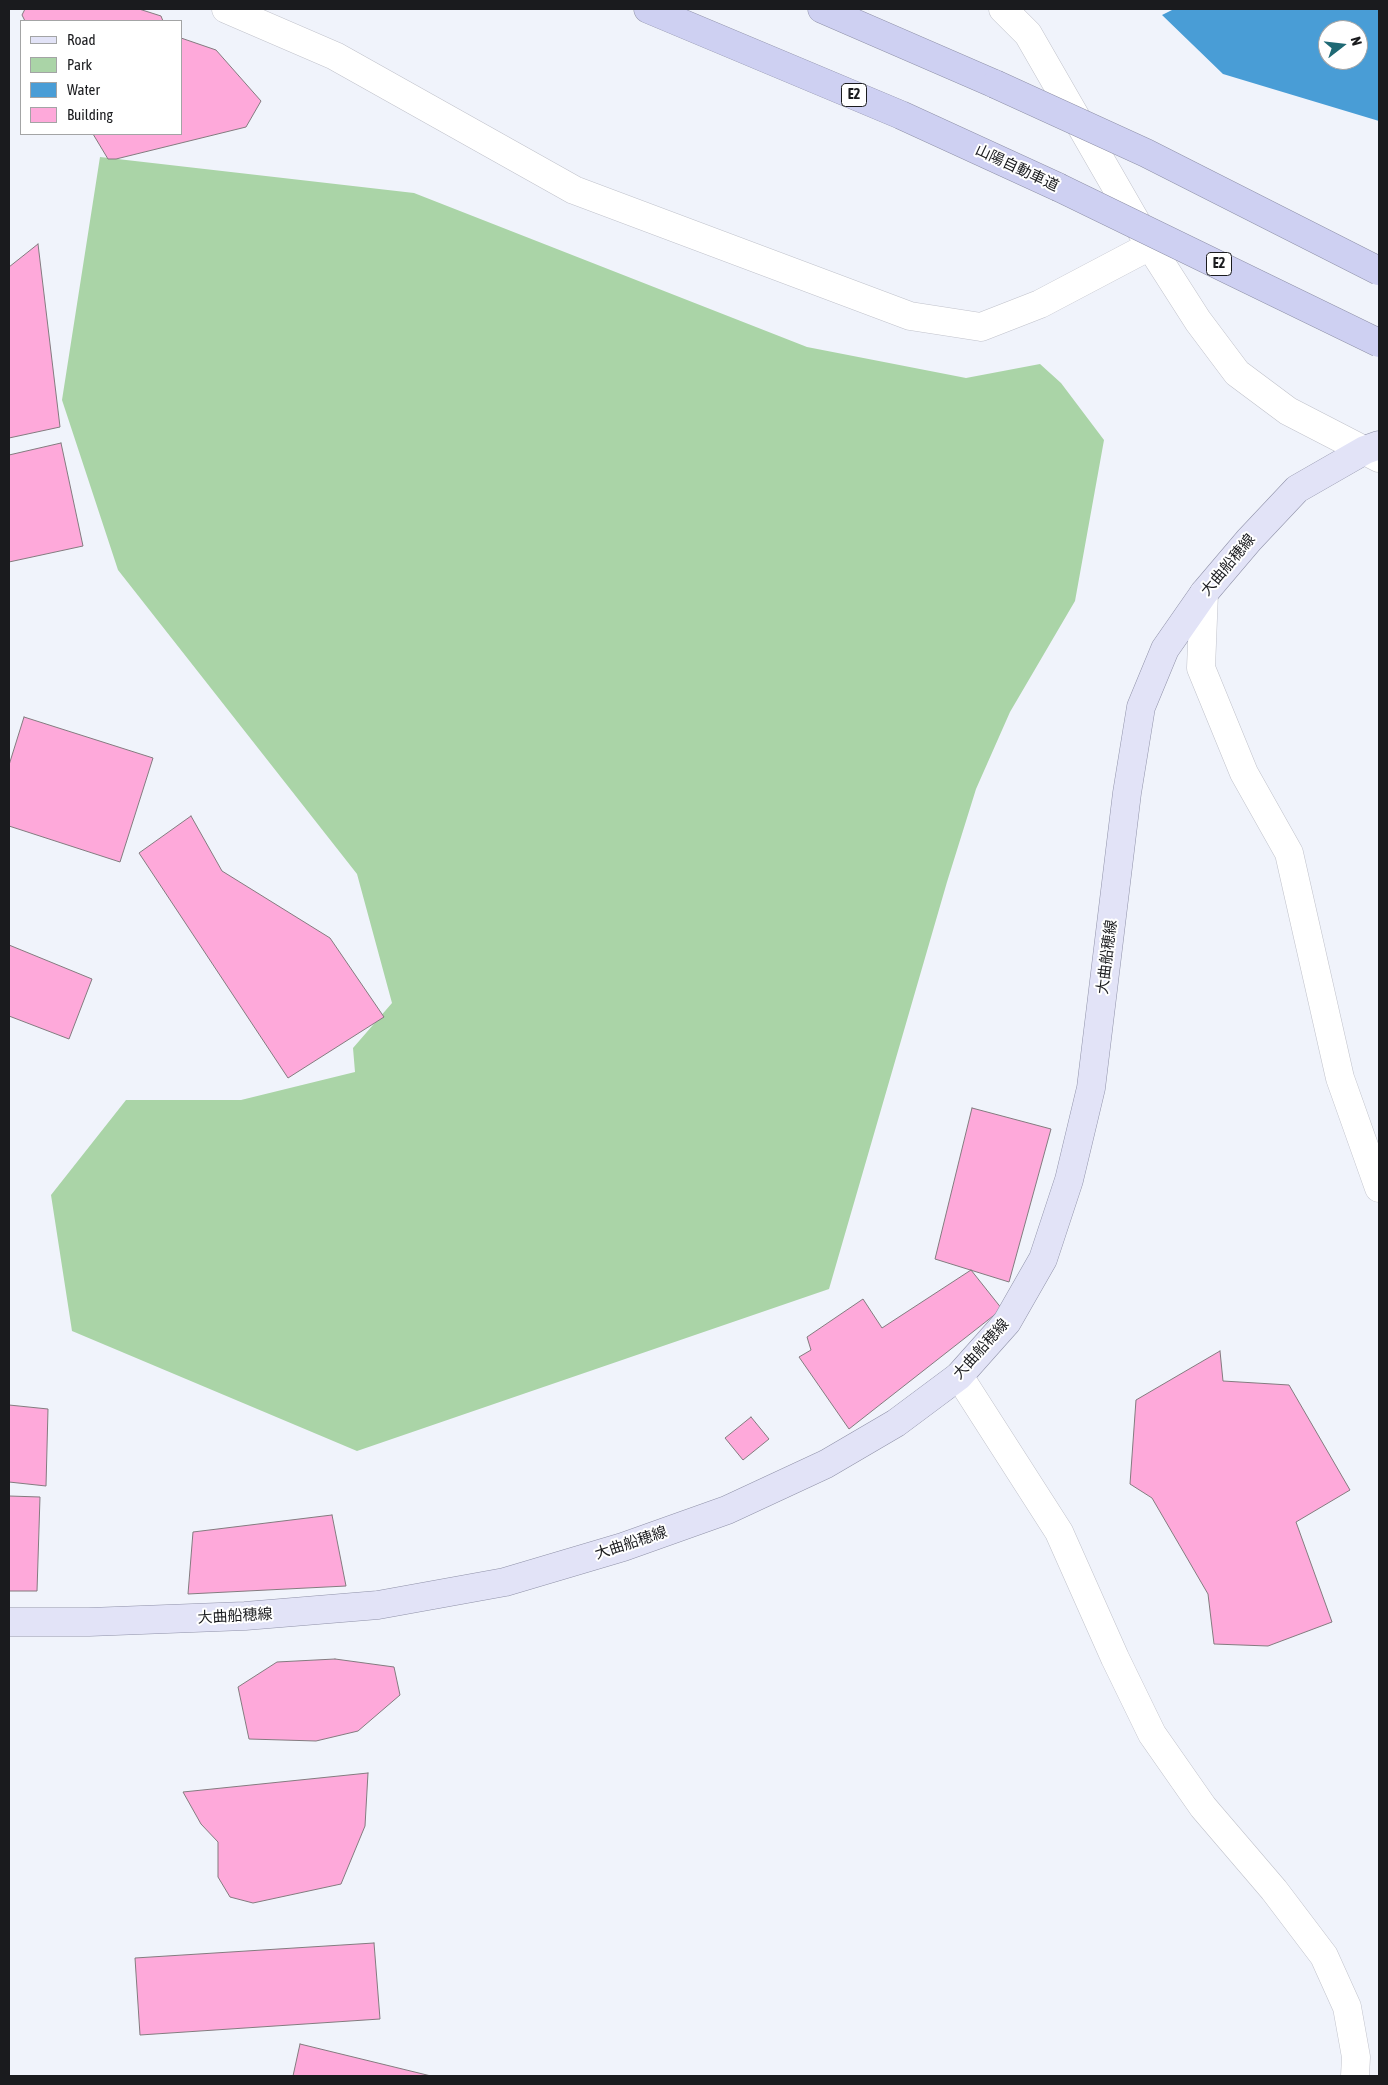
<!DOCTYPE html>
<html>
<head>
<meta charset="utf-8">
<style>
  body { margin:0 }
  #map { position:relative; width:1388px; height:2085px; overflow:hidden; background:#f0f3fb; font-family:"Asap Condensed",sans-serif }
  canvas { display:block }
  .frame { position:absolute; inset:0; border:10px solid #1a1b1e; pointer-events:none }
  .legend { position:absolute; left:20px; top:20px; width:162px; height:115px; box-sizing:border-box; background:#fff; border:1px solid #a3a4a5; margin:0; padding:6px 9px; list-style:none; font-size:15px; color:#1a1b1e }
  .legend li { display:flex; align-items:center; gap:10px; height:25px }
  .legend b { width:25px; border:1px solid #a3a4a5 }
  .north { position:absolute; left:1318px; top:20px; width:50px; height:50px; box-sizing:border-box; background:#fff; border:1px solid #a3a4a5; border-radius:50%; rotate:74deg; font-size:14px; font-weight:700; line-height:20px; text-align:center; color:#1a1b1e }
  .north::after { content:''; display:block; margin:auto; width:18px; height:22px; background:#1f6974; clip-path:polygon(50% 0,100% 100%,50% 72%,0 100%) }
</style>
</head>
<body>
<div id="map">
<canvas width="1388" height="2085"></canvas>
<div class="frame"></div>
<ul class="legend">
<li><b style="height:6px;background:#e2e3f7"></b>Road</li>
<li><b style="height:14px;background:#aad4a7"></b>Park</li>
<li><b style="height:14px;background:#499dd6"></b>Water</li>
<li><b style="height:14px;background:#fea9da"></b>Building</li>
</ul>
<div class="north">N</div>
</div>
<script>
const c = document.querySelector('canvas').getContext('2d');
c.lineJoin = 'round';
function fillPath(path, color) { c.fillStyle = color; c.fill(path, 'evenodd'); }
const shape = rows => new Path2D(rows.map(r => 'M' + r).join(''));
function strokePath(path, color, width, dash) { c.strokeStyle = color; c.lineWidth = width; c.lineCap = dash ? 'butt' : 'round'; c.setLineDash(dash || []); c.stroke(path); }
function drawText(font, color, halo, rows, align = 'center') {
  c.font = font + ' "Asap Condensed","Noto Sans JP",sans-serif'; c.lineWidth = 4; c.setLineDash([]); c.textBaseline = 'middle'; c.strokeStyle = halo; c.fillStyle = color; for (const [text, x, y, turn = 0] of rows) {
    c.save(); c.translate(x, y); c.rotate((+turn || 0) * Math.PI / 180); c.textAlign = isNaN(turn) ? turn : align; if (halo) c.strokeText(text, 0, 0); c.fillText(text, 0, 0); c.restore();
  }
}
fillPath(shape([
  [100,157,414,193,807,347,966,378,1040,364,1061,383,1104,440,1075,601,1010,712,976,789,947,882,829,1289,357,1451,72,1331,51,1195,126,1100,241,1100,355,1072,353,1048,392,1003,357,874,118,570,62,400]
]), '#aad4a7');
fillPath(shape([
  [1174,9,1379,9,1379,121,1223,74,1162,15],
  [1328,30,1358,30,1358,60,1328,60]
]), '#499dd6');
const building = shape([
  [25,9,139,9,161,16,163,21,25,21,22,15,25,9],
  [181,38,216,50,261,101,246,127,116,159,108,159,93,134,181,134,181,38],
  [38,244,60,427,9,438,9,267,38,244],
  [61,443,83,546,9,562,9,455,61,443],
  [24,717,153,758,120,862,9,826,9,765,24,717],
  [191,816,222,871,330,938,384,1017,288,1078,139,853,191,816],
  [9,945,92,979,69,1039,9,1016,9,945],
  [972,1108,1051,1129,1009,1282,935,1259,972,1108],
  [971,1270,1002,1309,849,1429,799,1357,811,1350,807,1337,863,1299,882,1328,971,1270],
  [1220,1351,1223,1381,1289,1385,1350,1490,1296,1522,1332,1622,1268,1646,1214,1644,1208,1594,1152,1498,1130,1484,1136,1400,1220,1351],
  [9,1405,48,1409,46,1486,9,1482,9,1405],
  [751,1417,769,1439,743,1460,725,1438,751,1417],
  [9,1496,40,1497,37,1591,9,1591,9,1496],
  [332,1515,346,1586,188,1594,193,1532,332,1515],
  [335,1659,394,1667,400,1695,358,1731,316,1741,249,1739,238,1687,277,1662,335,1659],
  [368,1773,365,1826,341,1884,253,1903,230,1897,218,1877,218,1842,201,1824,183,1792,368,1773],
  [374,1943,380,2019,140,2035,135,1958,374,1943],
  [300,2044,431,2076,293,2076,300,2044]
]);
fillPath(building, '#fea9da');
strokePath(building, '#837b7f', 1);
const minor = shape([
  [226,9,335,56,574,190,910,316,981,327,1040,304,1150,246],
  [1003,9,1028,34,1150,246,1198,321,1237,373,1288,411,1379,458],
  [1204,593,1201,668,1244,773,1289,853,1340,1078,1379,1188],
  [959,1376,1059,1532,1115,1658,1152,1734,1203,1807,1274,1890,1324,1956,1347,2007,1356,2057,1355,2076]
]);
const major = shape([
  [9,1622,89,1622,245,1616,378,1605,505,1582,623,1547,727,1510,826,1464,896,1423,959,1376,1007,1322,1043,1259,1069,1180,1091,1088,1127,793,1141,707,1165,649,1204,593,1249,540,1297,489,1365,450,1379,445]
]);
const highway = shape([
  [648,9,901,115,1058,187],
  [822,9,995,84]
]);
strokePath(minor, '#c0c2cb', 29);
strokePath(major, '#8f91a8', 29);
strokePath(highway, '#8f91a8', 29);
strokePath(minor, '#fff', 28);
strokePath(major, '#e2e3f7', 28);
strokePath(highway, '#ced0f2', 28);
const highwayBridge = shape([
  [995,84,1146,153,1379,271],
  [1058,187,1379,343]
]);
strokePath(highwayBridge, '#8f91a8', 29, []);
strokePath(highwayBridge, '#ced0f2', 28);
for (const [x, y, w] of [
  [854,95,25],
  [1219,264,25]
]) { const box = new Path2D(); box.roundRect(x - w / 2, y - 11.5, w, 23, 4); c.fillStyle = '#fff'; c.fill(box); strokePath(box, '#1a1b1e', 1); }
drawText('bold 14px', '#1a1b1e', null, [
  ["E2",854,95],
  ["E2",1219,264]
]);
drawText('15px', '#1a1b1e', '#fff', [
  ["山陽自動車道",1017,168,25],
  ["大曲船穂線",1228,565,-50],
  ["大曲船穂線",1107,957,-83],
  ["大曲船穂線",981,1349,-48],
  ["大曲船穂線",631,1543,-18],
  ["大曲船穂線",235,1616,-3]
]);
</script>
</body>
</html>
